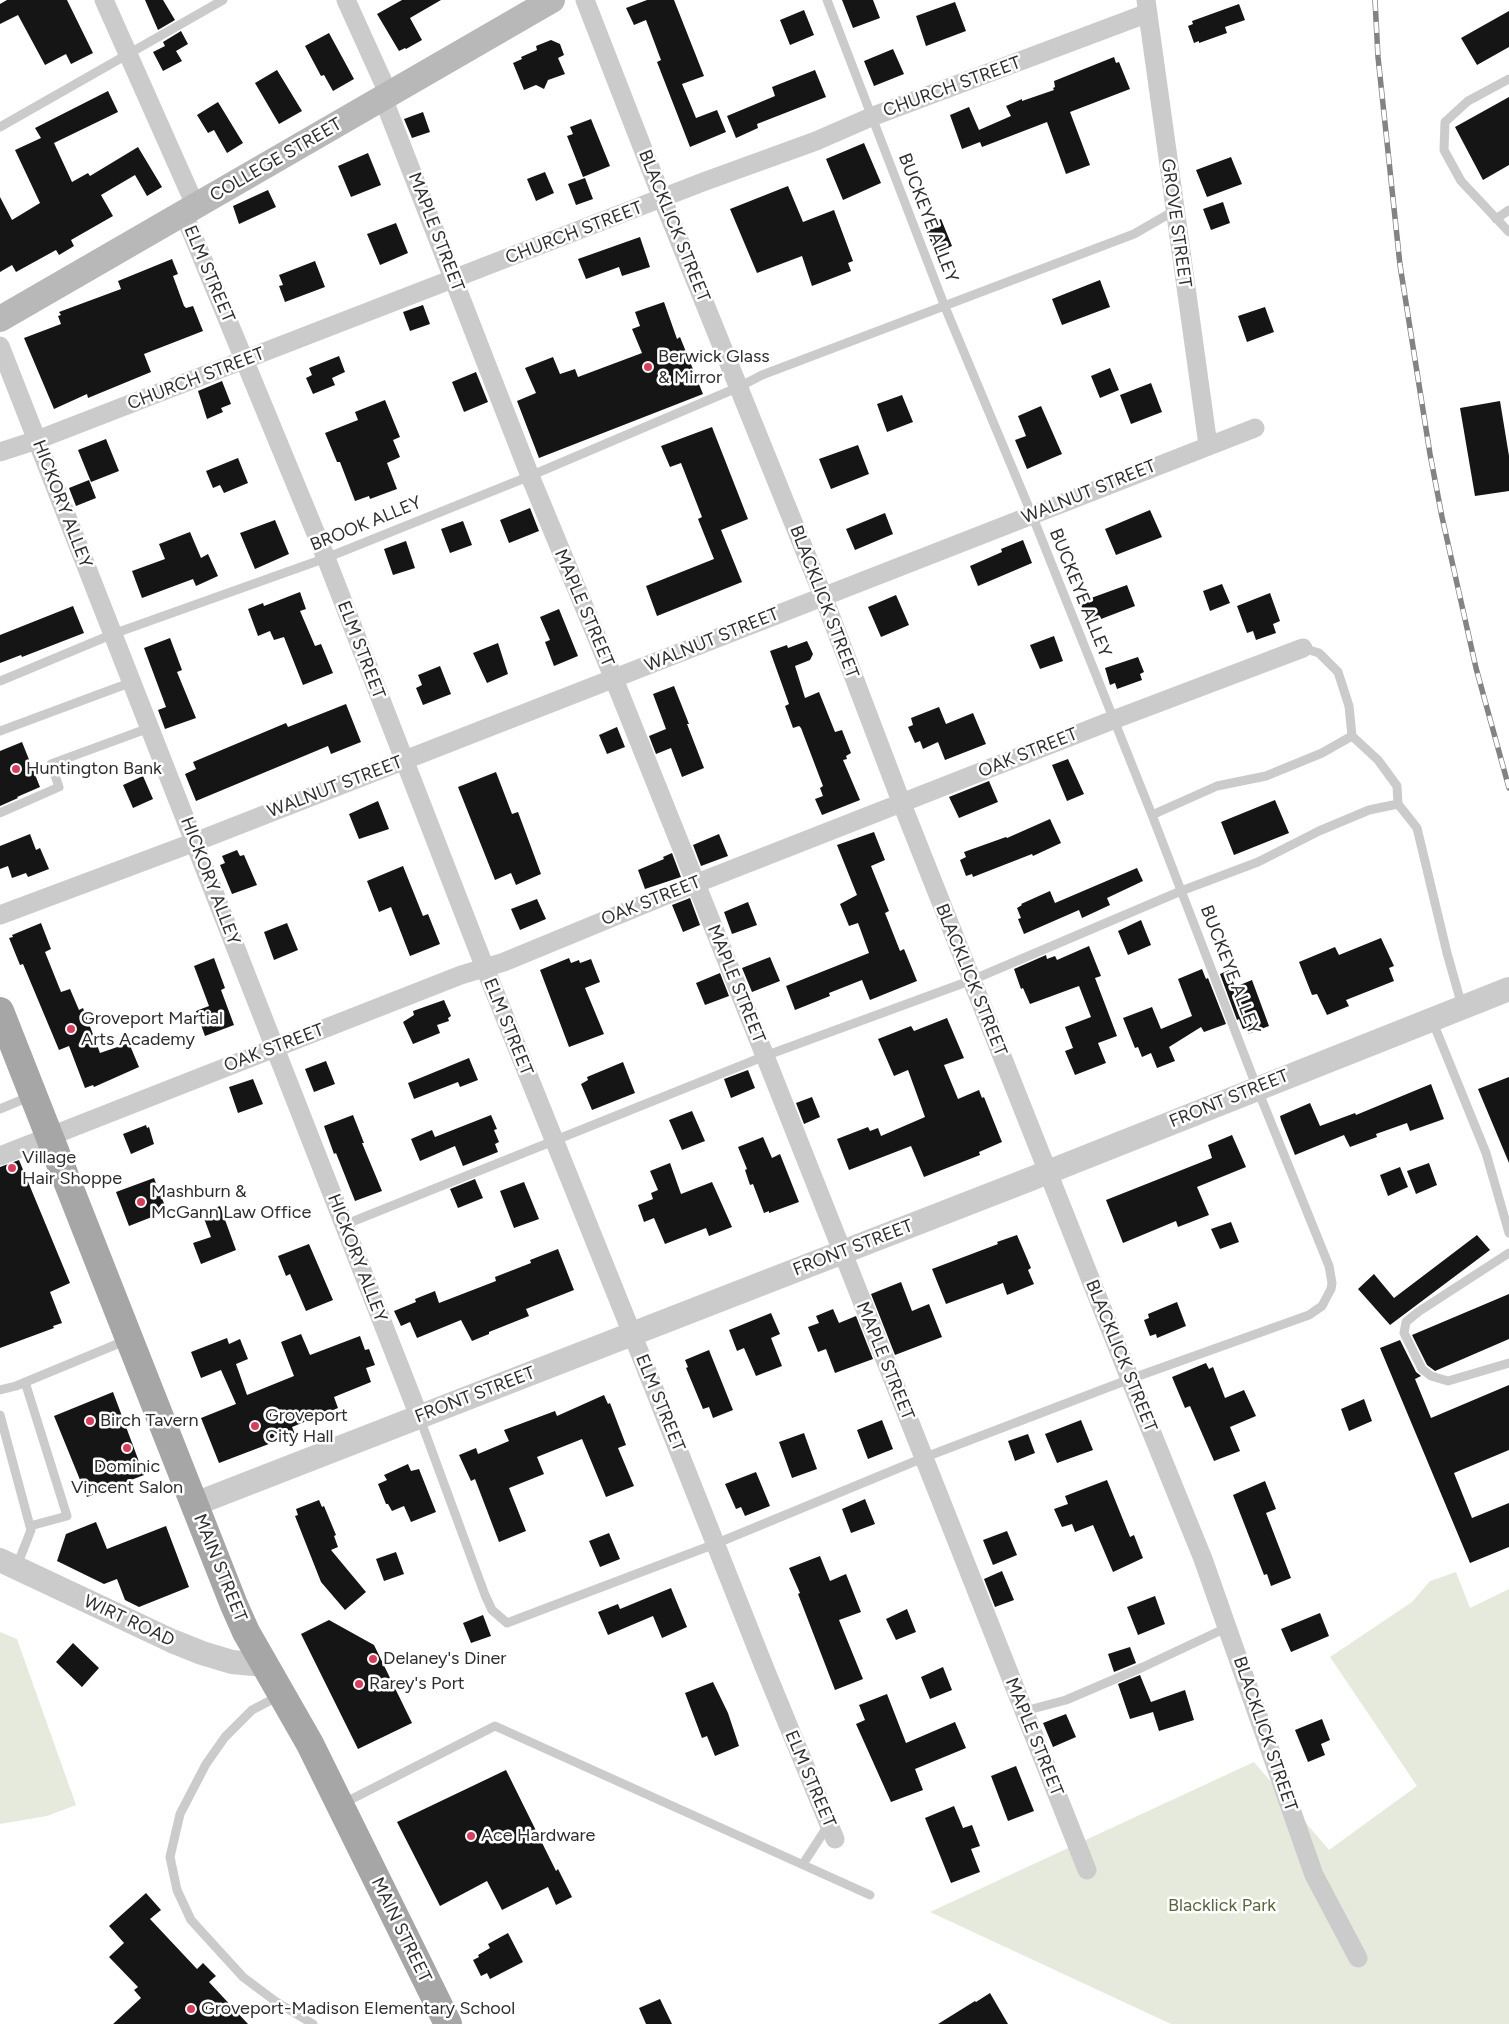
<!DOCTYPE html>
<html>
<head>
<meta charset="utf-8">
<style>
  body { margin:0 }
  canvas { display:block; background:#fff }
</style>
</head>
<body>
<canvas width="1509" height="2024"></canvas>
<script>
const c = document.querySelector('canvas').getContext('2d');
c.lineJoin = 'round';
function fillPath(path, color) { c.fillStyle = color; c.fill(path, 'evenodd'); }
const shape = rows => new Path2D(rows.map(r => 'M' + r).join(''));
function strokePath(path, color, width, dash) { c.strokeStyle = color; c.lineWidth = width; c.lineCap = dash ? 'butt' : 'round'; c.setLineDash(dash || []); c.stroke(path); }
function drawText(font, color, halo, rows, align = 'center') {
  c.font = font + ' Figtree,sans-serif'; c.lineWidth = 5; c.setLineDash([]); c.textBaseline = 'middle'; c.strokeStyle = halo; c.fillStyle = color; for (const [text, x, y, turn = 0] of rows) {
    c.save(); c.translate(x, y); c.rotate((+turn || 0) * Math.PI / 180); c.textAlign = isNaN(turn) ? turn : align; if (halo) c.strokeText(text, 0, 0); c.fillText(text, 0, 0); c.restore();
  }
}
fillPath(shape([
  [1456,1572,1470,1608,1509,1589,1509,2024,1171,2024,930,1912,1254,1762,1329,1850,1417,1786,1330,1657,1412,1602,1430,1581],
  [0,1632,17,1639,76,1805,47,1816,0,1824]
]), '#e6eadd');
fillPath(shape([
  [7,0,67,0,93,53,71,64,66,54,45,65,18,15,0,24,0,4],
  [145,0,163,0,175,20,158,30],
  [402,0,441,0,410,18,422,40,406,49,405,48,399,51,377,14],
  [647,0,674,0,704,76,682,84,696,118,717,110,726,132,690,147,657,62,661,60,646,20,634,25,626,8],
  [842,0,873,0,880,18,853,28],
  [955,2,966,31,926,46,916,16],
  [1239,4,1245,20,1225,27,1227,33,1199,43,1199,41,1194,43,1188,26,1193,24,1192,21],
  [804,10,814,35,790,45,780,20],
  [1509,11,1509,47,1477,65,1461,38],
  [181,31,188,44,176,51,182,61,163,71,153,52,165,46,163,42],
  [329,33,354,79,333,91,324,75,321,76,305,46],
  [551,40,560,44,564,55,558,58,565,74,548,80,544,89,536,85,524,90,513,63,522,59,521,57,537,50,536,46],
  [893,49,904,74,874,86,864,61],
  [1114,57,1116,63,1119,62,1130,89,1070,112,1090,165,1066,174,1047,122,982,147,980,142,962,149,950,115,969,107,979,130,1011,116,1006,106,1022,99,1022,101,1054,90,1053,88,1055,87,1054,81],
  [277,70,302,111,279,124,255,83],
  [815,70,826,97,757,124,758,128,736,138,727,116,775,96,772,87],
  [108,91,118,112,54,143,72,182,88,173,90,176,138,147,162,187,147,196,135,175,101,195,113,216,71,240,74,246,59,255,56,250,16,272,12,265,0,272,0,197,12,220,40,203,15,150,41,138,35,128],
  [1509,97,1509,165,1483,180,1455,127],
  [218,102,243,143,227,153,214,130,208,133,197,115],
  [423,112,430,132,412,138,404,119],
  [591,119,610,166,583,177,567,136,573,134,570,127],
  [864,143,881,183,843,200,826,159],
  [368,153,381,185,351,197,338,166],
  [1231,157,1242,184,1207,197,1196,170],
  [545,172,554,193,536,201,527,179],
  [585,178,593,199,576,205,568,184],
  [788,186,803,222,834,210,853,261,848,263,851,271,812,286,802,256,757,273,730,209],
  [268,190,276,207,239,224,233,206],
  [1223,202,1230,223,1211,230,1203,209],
  [941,219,952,246,936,253,924,226],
  [396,223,408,253,380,265,367,234],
  [640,237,650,267,622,276,619,267,586,279,578,259],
  [172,259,178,274,173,276,184,306,186,308,193,306,203,331,144,354,151,372,88,398,87,394,54,409,24,338,61,324,58,316,61,315,59,312,121,289,118,281],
  [315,261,325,287,285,302,279,286,283,285,279,275],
  [1100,280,1110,307,1062,325,1052,299],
  [664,302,677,339,680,337,703,394,539,458,517,401,536,393,525,368,553,357,560,374,575,369,578,377,642,353,632,329,640,326,635,312],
  [423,305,430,324,410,331,403,312],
  [1265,307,1274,332,1247,342,1238,316],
  [339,356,345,372,332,378,335,385,313,394,306,378,312,375,309,368],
  [1110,368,1119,390,1100,398,1091,376],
  [476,372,488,402,464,412,452,382],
  [222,381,231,404,221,408,223,412,207,419,198,391],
  [1151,383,1162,412,1131,424,1120,395],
  [902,395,913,422,887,432,877,404],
  [385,400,400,437,393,440,400,457,387,463,397,489,370,499,369,496,355,501,340,462,337,462,325,433,358,420,355,412],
  [1500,401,1509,456,1509,491,1475,496,1460,408],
  [1041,406,1062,454,1027,469,1015,440,1026,436,1018,416],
  [712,427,748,519,721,530,742,582,657,616,646,586,714,559,698,519,702,517,681,463,670,467,661,446],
  [106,439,119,471,91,482,78,450],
  [858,445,869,474,831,489,819,459],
  [238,458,248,483,224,493,220,485,213,488,206,471],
  [89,480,96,498,76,506,69,488],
  [530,508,539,531,509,543,500,520],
  [1150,510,1162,537,1116,555,1105,529],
  [885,513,893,534,855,550,846,529],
  [275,520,289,554,255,569,240,533],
  [463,521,472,545,450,553,441,529],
  [190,532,201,558,208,554,218,576,196,586,193,579,142,598,132,571,165,559,159,544],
  [1023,540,1032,563,978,586,970,566,1002,552,1001,549],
  [406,541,415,568,393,575,384,549],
  [1222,584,1230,603,1210,611,1203,591],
  [1127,585,1135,606,1088,624,1080,602],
  [300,592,306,609,300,611,315,646,321,644,333,673,303,685,284,637,274,640,270,631,258,636,248,609,263,603,264,606],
  [1270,593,1280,621,1273,624,1276,633,1256,640,1253,631,1247,633,1237,606],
  [896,595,909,625,881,637,868,607],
  [73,606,84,633,22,657,21,655,0,663,0,635],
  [559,609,578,656,554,666,545,642,550,640,540,617],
  [1054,636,1063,661,1040,669,1030,645],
  [170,638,182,670,177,672,196,718,165,729,158,710,166,707,144,648],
  [807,641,813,654,810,660,795,666,805,698,819,692,835,732,842,730,851,753,846,756,847,759,843,760,860,800,822,815,815,799,823,796,820,788,823,786,801,728,799,726,793,728,785,706,789,704,770,651,787,645,788,648],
  [498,643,508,674,487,683,473,653],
  [1138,657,1144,672,1140,674,1142,680,1117,689,1115,683,1110,685,1105,668],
  [440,666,451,694,423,705,416,688,422,685,418,675],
  [674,686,689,724,687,724,704,768,682,777,671,748,656,754,649,736,666,729,653,694],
  [346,704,361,742,331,754,328,746,196,801,185,774,196,769,193,762,286,723,288,727],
  [939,707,946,724,973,713,986,744,945,760,938,742,923,749,920,741,915,743,908,727,913,725,911,718],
  [617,727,625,747,607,754,599,735],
  [22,742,40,787,17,797,18,798,0,806,0,751],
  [1068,759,1084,794,1067,801,1052,765],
  [496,772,512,814,518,812,541,874,516,885,511,873,495,880,458,787],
  [143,776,153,799,133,808,123,785],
  [989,781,998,802,959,818,949,797],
  [1275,800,1289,833,1234,855,1221,822],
  [378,801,389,829,359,839,349,814],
  [1050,819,1061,843,1033,856,1032,854,973,877,972,874,966,876,960,860,966,857,964,852,1006,837,1007,838],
  [874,832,885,860,871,866,889,911,885,913,900,951,904,949,917,981,870,1000,862,980,829,993,830,996,795,1010,786,986,869,953,858,923,849,926,840,904,857,895,837,845],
  [30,834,36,850,40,848,49,869,28,877,26,873,12,878,8,866,0,869,0,846],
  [719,834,728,856,701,866,693,845],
  [237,850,240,856,244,855,257,885,232,894,220,865,225,863,222,856],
  [672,853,681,877,645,889,638,870,664,859,663,857],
  [403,866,423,916,428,914,440,944,410,956,391,907,379,912,367,881],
  [1137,868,1143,881,1107,898,1110,905,1082,918,1079,910,1024,934,1018,919,1021,918,1017,908,1022,905,1021,904,1050,891,1055,903],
  [690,898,700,925,683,932,672,905],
  [537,899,546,919,520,930,511,909],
  [748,902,757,925,732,934,724,912],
  [1141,920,1151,945,1128,955,1118,931],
  [41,923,51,949,45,952,61,992,70,989,79,1010,83,1008,100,1053,129,1043,139,1067,94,1087,93,1085,85,1088,69,1046,59,1050,23,964,20,965,9,938,13,937,12,935],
  [287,923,298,950,274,960,264,932],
  [1381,938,1394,966,1389,968,1394,981,1346,1000,1349,1006,1327,1015,1317,994,1312,995,1299,962,1335,947,1339,955],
  [1089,946,1101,976,1095,978,1117,1036,1098,1043,1106,1063,1075,1075,1065,1051,1073,1048,1065,1027,1091,1017,1079,986,1030,1004,1023,988,1021,989,1014,969,1046,955,1047,959,1055,956,1057,960],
  [770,957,780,981,752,992,742,968],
  [214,958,225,988,221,990,234,1025,205,1036,196,1011,209,1006,194,966],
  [569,958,571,963,579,960,580,963,591,959,600,982,585,988,604,1034,569,1047,540,970],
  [1202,969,1206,979,1208,978,1226,1024,1204,1032,1201,1027,1169,1047,1175,1061,1157,1068,1151,1053,1142,1057,1138,1047,1135,1048,1123,1018,1152,1007,1161,1029,1192,1016,1178,979],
  [1229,970,1235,987,1252,980,1269,1026,1248,1034,1246,1028,1243,1029,1239,1019,1237,1020,1220,974],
  [720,973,729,996,705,1005,696,983],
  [444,1000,451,1016,448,1018,449,1021,437,1025,440,1033,413,1044,403,1022,414,1015,413,1011],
  [947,1018,964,1058,944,1065,958,1099,979,1090,982,1098,984,1097,1002,1142,979,1152,980,1155,924,1177,911,1146,849,1170,837,1139,868,1127,870,1131,878,1128,881,1136,925,1117,908,1070,894,1076,878,1039,911,1026,914,1031],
  [469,1058,478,1080,460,1087,458,1082,414,1099,408,1083],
  [326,1061,335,1084,314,1092,305,1069],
  [623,1062,635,1093,592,1110,581,1084,588,1080,587,1077],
  [748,1070,755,1088,731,1098,724,1079],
  [1509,1077,1509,1163,1478,1089],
  [253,1079,263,1104,238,1113,229,1087],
  [1431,1084,1444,1119,1410,1131,1407,1123,1376,1134,1377,1137,1350,1147,1344,1135,1295,1155,1281,1120,1280,1116,1310,1103,1320,1126,1355,1113,1356,1115],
  [812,1097,820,1117,804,1124,796,1103],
  [692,1111,705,1141,682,1150,669,1120],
  [353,1115,364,1143,362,1143,382,1191,355,1201,336,1153,334,1154,324,1126],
  [491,1115,497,1129,494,1130,499,1142,495,1144,498,1152,463,1166,455,1146,420,1161,411,1139,432,1130,435,1137],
  [146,1125,147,1128,149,1127,154,1144,131,1154,123,1134],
  [1232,1135,1246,1167,1197,1187,1209,1215,1178,1227,1176,1221,1123,1243,1106,1200,1212,1158,1208,1145],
  [763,1137,772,1158,780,1154,799,1202,769,1213,769,1211,764,1213,753,1184,750,1185,745,1170,747,1169,738,1147],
  [19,1160,70,1283,50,1292,62,1323,53,1326,54,1328,0,1348,0,1167],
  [670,1163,681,1194,712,1182,732,1227,709,1236,706,1228,665,1244,654,1218,644,1222,638,1205,653,1199,651,1193,658,1190,650,1171],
  [1429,1163,1437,1185,1416,1194,1407,1171],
  [1400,1167,1408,1187,1388,1196,1380,1175],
  [154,1178,167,1211,129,1226,116,1192],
  [475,1179,483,1198,458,1208,450,1189],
  [524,1182,539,1219,514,1228,500,1191],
  [220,1206,236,1250,201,1264,193,1243,211,1237,202,1213],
  [1231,1222,1239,1242,1220,1249,1211,1229],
  [1017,1235,1031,1268,1028,1270,1034,1284,1007,1295,1003,1283,946,1304,932,1269,998,1244,997,1242],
  [1477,1235,1490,1250,1390,1325,1358,1289,1374,1274,1394,1298],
  [309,1244,333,1300,306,1311,290,1274,286,1276,278,1256],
  [558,1249,574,1290,526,1309,529,1316,489,1332,489,1334,472,1341,461,1320,417,1338,410,1322,401,1326,394,1311,416,1302,415,1299,435,1291,439,1303,496,1281,495,1277,531,1263,530,1260],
  [901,1282,912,1311,929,1304,942,1337,895,1355,871,1294],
  [1509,1294,1509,1339,1435,1371,1427,1365,1412,1335],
  [1177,1302,1186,1326,1157,1338,1156,1334,1150,1336,1144,1320,1149,1318,1148,1314],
  [833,1309,839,1323,856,1316,873,1359,835,1373,826,1349,818,1352,808,1327,819,1323,816,1316],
  [771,1313,780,1334,771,1338,782,1366,756,1376,744,1348,737,1351,729,1330],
  [301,1334,310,1355,360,1336,365,1350,369,1349,375,1365,366,1368,371,1382,334,1397,338,1408,292,1427,295,1434,219,1463,201,1418,236,1404,221,1370,201,1378,191,1352,227,1338,229,1344,240,1339,248,1359,236,1364,247,1395,294,1376,281,1342],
  [1400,1340,1416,1372,1421,1376,1415,1379,1431,1418,1509,1385,1509,1450,1454,1473,1472,1518,1509,1503,1509,1547,1470,1563,1380,1348],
  [709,1350,733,1410,713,1418,709,1407,703,1409,686,1368,688,1367,685,1360],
  [1206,1363,1209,1369,1213,1367,1225,1398,1244,1390,1256,1416,1230,1427,1240,1451,1214,1461,1190,1406,1185,1408,1172,1377],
  [113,1392,144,1475,87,1497,54,1416],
  [604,1395,608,1404,610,1403,626,1445,618,1448,634,1486,606,1497,582,1439,537,1457,544,1474,509,1488,526,1531,499,1542,475,1479,471,1481,459,1455,476,1448,478,1454,509,1441,504,1430,555,1411,557,1416],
  [1364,1399,1372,1421,1349,1431,1341,1409],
  [882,1420,893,1449,868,1459,857,1430],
  [1081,1420,1093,1450,1057,1463,1045,1434],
  [804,1433,817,1469,792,1478,779,1442],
  [1028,1434,1035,1453,1015,1461,1008,1441],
  [408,1464,411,1471,419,1469,436,1512,411,1522,404,1506,392,1511,388,1504,386,1504,378,1484,387,1480,384,1475],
  [756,1472,770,1506,745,1516,741,1507,736,1509,725,1484],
  [1107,1480,1130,1537,1134,1535,1143,1558,1113,1572,1093,1525,1075,1532,1072,1524,1062,1527,1054,1509,1068,1504,1065,1496],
  [1265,1481,1276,1509,1266,1513,1291,1578,1271,1586,1267,1574,1264,1575,1233,1495],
  [865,1499,875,1524,851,1533,842,1509],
  [319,1500,322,1507,324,1506,336,1535,334,1536,338,1547,331,1550,366,1592,345,1610,321,1582,295,1516,298,1515,296,1509],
  [96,1522,107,1549,166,1526,189,1587,139,1607,125,1600,117,1579,104,1584,57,1561,66,1534],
  [1007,1531,1017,1555,993,1565,983,1540],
  [609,1533,620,1559,600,1567,589,1541],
  [396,1552,404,1574,384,1581,376,1559],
  [820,1556,830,1581,846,1574,861,1612,839,1620,863,1679,835,1690,798,1594,800,1593,789,1568],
  [1002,1571,1014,1600,995,1607,984,1579],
  [671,1588,687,1627,662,1638,653,1616,608,1635,598,1612,618,1604,620,1609],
  [1155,1596,1165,1624,1138,1635,1127,1607],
  [907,1609,916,1632,896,1640,886,1619],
  [1320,1613,1329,1636,1291,1652,1281,1629],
  [483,1615,491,1636,471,1643,463,1623],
  [329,1620,374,1645,412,1723,358,1749,301,1634],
  [73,1643,99,1668,82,1687,56,1662],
  [1130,1647,1136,1663,1114,1672,1108,1654],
  [943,1667,952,1690,930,1699,921,1677],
  [1140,1675,1151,1702,1185,1690,1194,1720,1159,1731,1153,1712,1130,1719,1118,1684],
  [713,1682,728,1713,739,1746,715,1756,707,1736,702,1738,685,1693],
  [887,1694,906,1743,955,1722,966,1748,915,1769,923,1790,891,1802,856,1724,865,1720,859,1705],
  [1066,1714,1076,1737,1053,1747,1043,1723],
  [1322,1719,1330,1740,1321,1744,1325,1755,1308,1762,1295,1730],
  [1016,1766,1034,1811,1008,1821,991,1776],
  [506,1770,556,1871,558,1869,572,1897,556,1905,548,1887,502,1910,487,1881,440,1906,397,1822],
  [954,1806,963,1828,972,1825,980,1846,971,1849,980,1872,951,1883,925,1818],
  [146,1893,161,1910,150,1919,197,1969,203,1963,216,1976,209,1982,248,2024,113,2024,141,1998,134,1990,138,1987,109,1957,124,1943,109,1926],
  [508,1933,523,1962,490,1979,487,1973,481,1976,473,1960,479,1957,478,1955,490,1948,488,1944],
  [990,1993,1008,2024,938,2024,975,2001,976,2002],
  [660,1999,672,2024,646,2024,639,2008]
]), '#151515');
strokePath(shape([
  [1509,79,1468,101,1445,122,1444,150,1461,181,1509,232],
  [0,127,223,0],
  [1496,219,1509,210],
  [1303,648,1319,653,1338,672,1349,706,1352,736,1378,760,1397,786,1398,804],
  [0,681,113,634,326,558,530,476,739,387,762,375,1134,234,1174,211],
  [0,731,132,682],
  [0,813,59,787,51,764,149,728],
  [1152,815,1217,786,1266,776,1322,753,1352,736],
  [1432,1020,1486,1153,1509,1233],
  [0,1109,31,1096],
  [344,1225,765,1056,972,980,1181,891,1258,862,1319,831,1369,810,1398,804,1417,828,1447,953,1462,1006],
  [1509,1253,1418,1312,1406,1322,1404,1333,1422,1369,1431,1376,1448,1381,1509,1363],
  [25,1382,67,1516,30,1526],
  [0,1390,16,1386,127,1340],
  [0,1415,31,1530,16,1568],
  [419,1416,485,1595,492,1610,507,1623,715,1544,923,1458,1130,1379,1309,1315,1322,1306,1331,1289,1332,1283,1329,1266,1257,1088,1152,815,1032,515,945,307,827,0],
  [279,1696,252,1710,225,1737,206,1764,180,1814,170,1857,177,1890,191,1920,243,1977,275,2001,313,2024],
  [1025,1714,1032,1709,1066,1700,1143,1667,1228,1627],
  [342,1804,495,1726,870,1895],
  [803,1864,829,1824]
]), '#cbcbcb', 9);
strokePath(shape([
  [104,0,196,207],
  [346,0,389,95],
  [585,0,662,198,823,596,902,804,1130,1379,1203,1559,1314,1875,1358,1958],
  [1146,0,1208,445],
  [383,98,530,476,614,679,765,1056,1087,1870],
  [184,214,326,558,485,968,641,1356,765,1669,835,1839],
  [0,346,419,1416],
  [0,452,37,440,703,182,816,141,871,117,1148,13],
  [0,915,195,842,1255,428],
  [0,1156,461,975,504,962,664,896,1113,720,1303,648]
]), '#cbcbcb', 19);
strokePath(shape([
  [195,1504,1028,1180,1509,989],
  [0,1560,172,1641,202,1653,232,1662,264,1665]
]), '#cbcbcb', 24);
strokePath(shape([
  [0,319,552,0]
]), '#b8b8b8', 26);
strokePath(shape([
  [0,1011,234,1605,246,1632,310,1744,448,2024]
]), '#a6a6a6', 28);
const rail = shape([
  [1375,0,1378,57,1400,265,1430,454,1442,517,1476,668,1509,788]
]);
strokePath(rail, '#838383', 5.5);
strokePath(rail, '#fff', 4, [11]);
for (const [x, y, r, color] of [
  [648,367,5,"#d63f5c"],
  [16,769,5,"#d63f5c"],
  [71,1029,5,"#d63f5c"],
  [12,1168,5,"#d63f5c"],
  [141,1202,5,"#d63f5c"],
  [90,1421,5,"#d63f5c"],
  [255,1426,5,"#d63f5c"],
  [127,1448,5,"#d63f5c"],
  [373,1659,5,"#d63f5c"],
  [359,1684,5,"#d63f5c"],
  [471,1836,5,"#d63f5c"],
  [191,2009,5,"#d63f5c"]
]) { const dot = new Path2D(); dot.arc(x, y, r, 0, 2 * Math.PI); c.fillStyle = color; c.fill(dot); strokePath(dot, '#fff', 2); }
drawText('18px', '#2e2e2e', '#fff', [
  ["CHURCH STREET",952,87,-20],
  ["COLLEGE STREET",276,160,-30],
  ["BUCKEYE ALLEY",928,218,69],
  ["GROVE STREET",1176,223,82],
  ["BLACKLICK STREET",674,226,68],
  ["MAPLE STREET",436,232,69],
  ["CHURCH STREET",574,233,-21],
  ["ELM STREET",209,274,67],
  ["CHURCH STREET",196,379,-21],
  ["WALNUT STREET",1089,492,-22],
  ["HICKORY ALLEY",62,504,69],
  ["BROOK ALLEY",366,524,-22],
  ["BUCKEYE ALLEY",1080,593,68],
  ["BLACKLICK STREET",824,602,69],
  ["MAPLE STREET",584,608,67],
  ["WALNUT STREET",712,640,-22],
  ["ELM STREET",361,650,69],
  ["OAK STREET",1028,753,-22],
  ["WALNUT STREET",335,787,-21],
  ["HICKORY ALLEY",210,881,69],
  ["OAK STREET",651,901,-22],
  ["BUCKEYE ALLEY",1230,970,69],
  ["BLACKLICK STREET",971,980,68],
  ["MAPLE STREET",736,984,68],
  ["ELM STREET",508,1027,68],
  ["OAK STREET",274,1048,-21],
  ["FRONT STREET",1229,1099,-22],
  ["FRONT STREET",853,1248,-21],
  ["HICKORY ALLEY",357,1258,69],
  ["BLACKLICK STREET",1121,1356,68],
  ["MAPLE STREET",885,1361,68],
  ["FRONT STREET",475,1395,-21],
  ["ELM STREET",660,1403,68],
  ["MAIN STREET",220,1568,68],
  ["WIRT ROAD",129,1621,25],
  ["BLACKLICK STREET",1265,1734,71],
  ["MAPLE STREET",1034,1737,68],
  ["ELM STREET",810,1779,67],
  ["MAIN STREET",401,1930,64]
]);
drawText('18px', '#2e2e2e', '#fff', [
  ["Berwick Glass",658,357],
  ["& Mirror",658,378],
  ["Huntington Bank",26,769],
  ["Groveport Martial",81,1019],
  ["Arts Academy",81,1040],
  ["Village",22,1158],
  ["Hair Shoppe",22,1179],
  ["Mashburn &",151,1192],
  ["McGann Law Office",151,1213],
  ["Groveport",265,1416],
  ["City Hall",265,1437],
  ["Birch Tavern",100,1421],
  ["Dominic",127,1467,"center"],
  ["Vincent Salon",127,1488,"center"],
  ["Delaney's Diner",383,1659],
  ["Rarey's Port",369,1684],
  ["Ace Hardware",481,1836],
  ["Groveport-Madison Elementary School",201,2009]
], 'left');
drawText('18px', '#56663f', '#fff', [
  ["Blacklick Park",1222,1906]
]);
</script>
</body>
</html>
